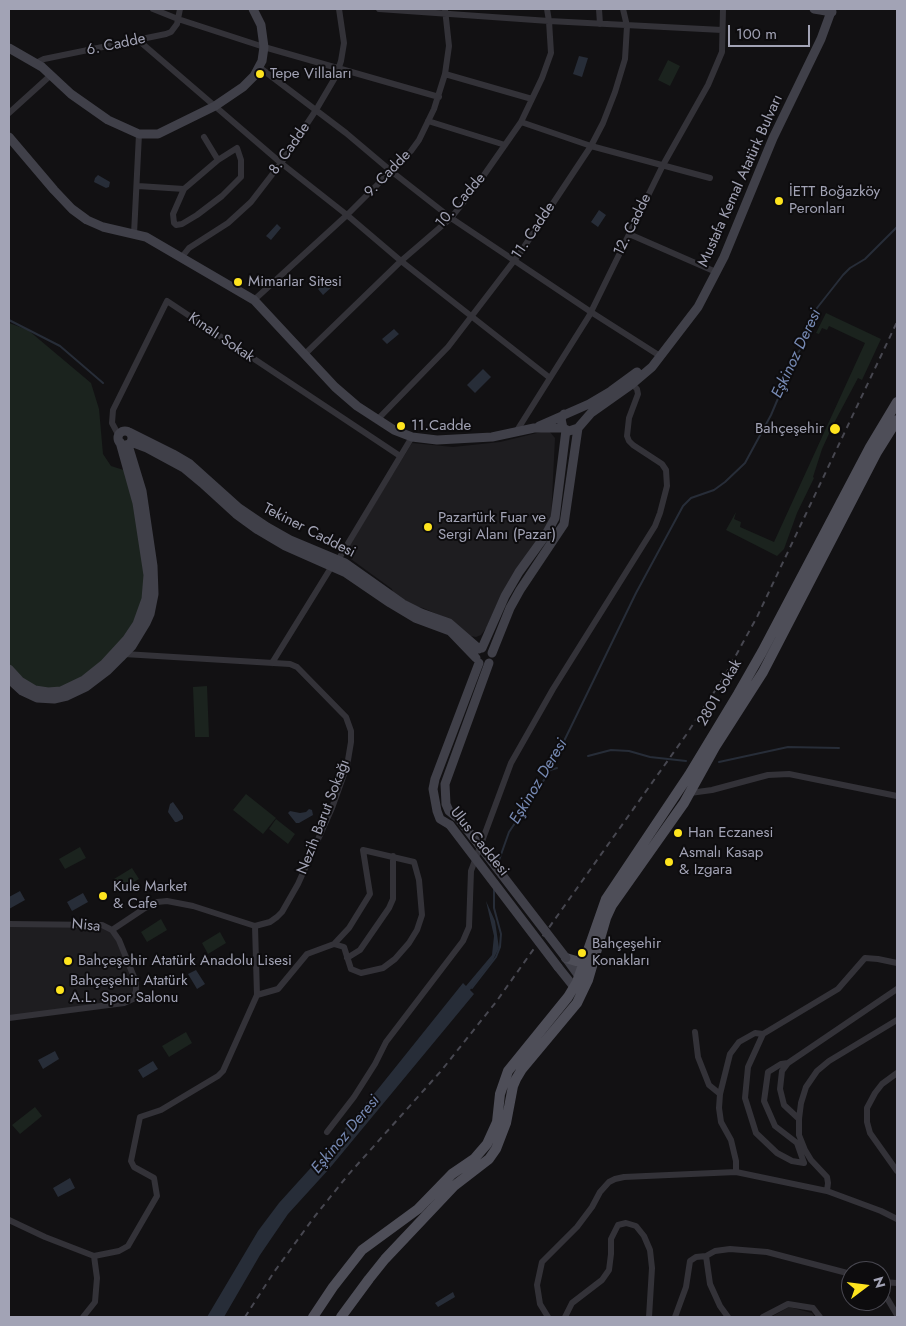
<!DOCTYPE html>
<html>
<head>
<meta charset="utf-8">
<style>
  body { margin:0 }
  #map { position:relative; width:906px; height:1326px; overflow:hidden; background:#121113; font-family:Jost,sans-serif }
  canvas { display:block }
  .frame { position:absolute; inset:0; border:10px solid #a2a3b5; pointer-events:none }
  .north { position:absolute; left:841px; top:1261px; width:50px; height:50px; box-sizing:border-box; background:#0d0c0e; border:1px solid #494851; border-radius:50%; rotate:75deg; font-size:14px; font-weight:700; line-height:20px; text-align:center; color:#a2a3b5 }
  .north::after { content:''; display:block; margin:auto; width:18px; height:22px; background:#fee41e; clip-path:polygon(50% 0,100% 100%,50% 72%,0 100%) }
  .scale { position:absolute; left:728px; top:25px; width:82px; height:22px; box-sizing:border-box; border:2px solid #a2a3b5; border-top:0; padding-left:6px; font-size:15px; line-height:18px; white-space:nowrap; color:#a2a3b5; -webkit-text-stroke:4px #0d0c0e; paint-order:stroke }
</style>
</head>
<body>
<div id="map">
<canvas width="906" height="1326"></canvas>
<div class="frame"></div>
<div class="north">N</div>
<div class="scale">100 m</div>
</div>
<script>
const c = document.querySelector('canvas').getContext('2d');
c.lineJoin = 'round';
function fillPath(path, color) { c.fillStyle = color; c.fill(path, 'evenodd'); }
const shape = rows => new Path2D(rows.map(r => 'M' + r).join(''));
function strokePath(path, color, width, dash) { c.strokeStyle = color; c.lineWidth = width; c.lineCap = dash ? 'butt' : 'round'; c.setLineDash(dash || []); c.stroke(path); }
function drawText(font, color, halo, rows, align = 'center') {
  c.font = font + ' Jost,sans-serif'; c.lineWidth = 4; c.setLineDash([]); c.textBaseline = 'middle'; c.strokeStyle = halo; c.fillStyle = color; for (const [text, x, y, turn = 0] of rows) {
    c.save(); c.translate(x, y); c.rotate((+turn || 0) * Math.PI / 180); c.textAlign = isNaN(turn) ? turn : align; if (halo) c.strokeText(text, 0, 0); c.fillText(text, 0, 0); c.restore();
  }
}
fillPath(shape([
  [541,432,550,432,555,438,551,519,497,604,487,627,481,635,476,637,470,636,448,619,423,608,414,606,393,593,392,589,344,554,412,443,453,447,500,442],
  [9,924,102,925,112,930,136,982,133,999,9,1018],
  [789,1307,812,1313,815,1317,771,1317]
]), '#1e1d20');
fillPath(shape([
  [668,60,680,66,670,86,658,80],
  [826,313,881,339,862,380,858,378,833,425,822,449,813,477,814,478,797,513,784,549,777,556,726,530,736,512,734,519,741,522,740,527,774,542,865,343,829,326,827,330,822,328,819,334,816,333],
  [9,323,28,330,91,383,99,409,103,454,111,466,133,473,152,582,125,660,69,691,34,688,9,666],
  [207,686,209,737,195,737,193,687],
  [246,794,276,818,263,834,233,810],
  [276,819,295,834,288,844,269,829],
  [80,847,86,858,65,869,59,859],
  [132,868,139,879,120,890,114,879],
  [161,919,167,930,147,942,141,932],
  [220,932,226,943,208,954,202,943],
  [186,1032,192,1043,169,1057,162,1046],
  [35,1107,42,1116,20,1134,12,1125]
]), '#1b231e');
fillPath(shape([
  [579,56,588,58,582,77,573,74],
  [98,175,110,182,109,187,106,188,94,182,95,178],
  [599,210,606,215,598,227,591,222],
  [277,224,281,228,271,240,266,236],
  [329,279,334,285,323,295,318,289],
  [394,329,399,334,387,344,382,339],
  [483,369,491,377,475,393,467,385],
  [173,802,183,816,183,819,177,822,175,822,168,812,170,804],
  [309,809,312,810,313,815,299,823,296,823,288,813,290,811,300,813,306,812],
  [20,891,25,900,9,909,9,897],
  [83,893,88,902,72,911,67,902],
  [486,901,495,921,499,948,493,960,470,990,474,994,329,1169,288,1214,260,1255,224,1317,207,1317,258,1231,279,1203,326,1151,378,1089,463,983,466,986,492,955,494,936],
  [196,970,205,984,197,989,188,974],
  [55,1051,59,1059,43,1069,38,1060],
  [153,1061,158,1069,143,1078,138,1070],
  [70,1178,75,1188,58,1197,53,1188],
  [453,1292,455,1297,438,1307,435,1303]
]), '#272d38');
strokePath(shape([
  [9,320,60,346,103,383],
  [588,756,611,750,629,751,650,757,686,761],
  [719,762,788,747,839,748],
  [550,770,557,768],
  [498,863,509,832,548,774,636,593,683,506,691,498,714,490,725,482,745,463,771,415,796,356,808,337,810,321,817,308,843,275,850,268,865,259,897,227],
  [472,988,496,957,500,947,501,934,494,908,494,888]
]), '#272d38', 2);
strokePath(shape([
  [153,9,178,19,264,47,439,97],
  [379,9,549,21,722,30],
  [599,9,600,24],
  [138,40,281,163,347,215,401,261,550,378],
  [36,63,44,59,166,34,171,32,177,24,180,9],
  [259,67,346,133,391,171,451,218,591,312,660,356],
  [445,74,532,99],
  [9,113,51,75],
  [428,121,505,145],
  [521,122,591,146,710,178],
  [204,137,218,160],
  [237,148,241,160,241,177,222,196,197,215,182,224,176,225,174,223,173,214,184,189,218,160,237,148],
  [138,186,184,189],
  [134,234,139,134],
  [629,234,716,272],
  [181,258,189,248,228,223,251,202,281,163,316,110,336,76,341,61,344,43,339,9],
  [254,300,347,215,411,151,419,140,434,109,445,74,449,46,445,9],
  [305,354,401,261,451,218,477,185,521,122,542,78,551,53,549,21,547,9],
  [377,420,448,347,520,253,591,146,603,123,615,92,625,59,627,26,623,9],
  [516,432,589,316,663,165,708,85,722,52,723,9],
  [119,436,112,423,113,410,167,301,400,456],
  [338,560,412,437],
  [272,663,332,566],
  [690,793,712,790,768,775,789,774,897,796],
  [9,924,102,925,112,930,119,940,136,982,136,991,133,999,124,1003,9,1018],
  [255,926,257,995,278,989,307,954,334,944,344,947,351,969,361,973,383,968,395,959,409,943,417,930,422,915,419,880,414,862,363,850,370,894,349,928,334,944],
  [112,930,145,908,157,902,167,901,193,906,255,926,270,922,277,917,282,912,298,884,332,808,347,766,351,742,351,731,346,717,297,667,290,664,124,654],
  [347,958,360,950,389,908,393,899,393,856],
  [695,1032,698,1057,709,1085,720,1094],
  [763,1034,748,1067,745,1098,756,1133,777,1153,792,1161,804,1163],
  [788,1063,781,1064,768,1072,764,1101,775,1126,797,1143,804,1163],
  [897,1073,882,1084,875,1093,867,1108,867,1122,870,1133,897,1171],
  [799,1119,784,1105,780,1089,782,1071,788,1063,897,989],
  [327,1132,354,1097,375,1064,386,1042,463,941,469,927,471,871,511,763,553,689,655,526,660,513,667,486,666,470,662,464,633,445,629,441,627,436,629,418,638,394,637,389,629,381],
  [736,1172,736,1161,731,1140,721,1122,719,1108,720,1094,730,1054,739,1042,755,1033,763,1034,838,989,865,958,878,959,897,963],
  [827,1191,828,1183,827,1177,811,1160,805,1150,799,1135,799,1119,801,1103,806,1087,817,1071,829,1061,897,1020],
  [9,1220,45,1237,94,1256,97,1278,95,1302,83,1317],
  [94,1256,119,1251,128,1246,157,1196,154,1178,134,1167,131,1161,140,1117,161,1110,218,1076,223,1071,257,995],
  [706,1256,710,1284,720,1306,728,1317],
  [881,1282,897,1283],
  [881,1288,897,1315],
  [548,1317,540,1304,537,1285,542,1262,577,1227,592,1207,600,1192,609,1182,615,1179,624,1177,736,1172,827,1191,881,1211,897,1219],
  [565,1317,572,1303,602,1280,609,1270,611,1254,611,1239,618,1225,626,1223,636,1226,644,1236,650,1250,652,1268,649,1317],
  [675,1317,686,1287,690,1261,696,1257,706,1256,715,1251,730,1249,767,1252,851,1274],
  [763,1317,788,1304,813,1308,820,1317]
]), '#333238', 6);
strokePath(shape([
  [814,9,832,12],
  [9,48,42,67,71,94,108,120,139,134,158,134,215,106,243,87,254,76,262,61,264,47,261,25,253,9],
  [9,137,54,190,72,209,87,220,103,227,146,237,254,300,335,387,357,406,394,430,412,437,437,440,492,437,534,428,563,428],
  [564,414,561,419,563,428,569,431,578,428,591,413,632,384,652,367,698,307,724,257,773,138,821,39,832,9],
  [539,426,589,404,611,391,637,372],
  '118 438a7 7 0 1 1 14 0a7 7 0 1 1-14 0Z',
  [129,432,173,454,190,464,239,508,267,527,290,540,345,563,403,604,421,613,449,623,479,649],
  [131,442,147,448,184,468,202,483,236,514,258,530,285,546,346,573,390,603,415,618,450,631,476,658],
  [482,648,505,596,519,572,545,536,555,518,566,430],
  [492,653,510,608,520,590,564,524,578,428],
  [9,669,20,681,35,690,48,692,61,691,84,680,104,664,127,639,137,624,146,599,148,575,137,503,120,442],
  [9,679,22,691,37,698,54,699,67,696,86,687,107,671,132,646,146,623,150,614,154,594,153,566,142,491,128,445],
  [459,819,449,811,446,804,445,784,489,663],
  [450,825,440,819,437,811,433,789,435,779,479,663],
  [566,958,579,976],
  [558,967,574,987]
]), '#404049', 9);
strokePath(shape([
  [566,958,576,961,583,960,587,957],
  [313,1317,333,1287,362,1250,418,1209,452,1174,474,1159,487,1144,497,1122,500,1094,508,1071,568,997,577,982,606,899,689,775,738,694,762,652,870,447,897,402],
  [341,1317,369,1279,385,1259,454,1186,489,1159,496,1149,506,1123,513,1086,516,1079,522,1069,577,1003,588,980,606,918,612,905,684,803,715,747,763,672,877,452,897,420]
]), '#4e4e58', 10);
strokePath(shape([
  [245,1317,274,1272,315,1216,348,1175,441,1071,496,1002,686,735,724,677,757,617,897,322]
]), '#474750', 2, [6, 5]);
strokePath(shape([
  [459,819,566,958],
  [450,825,558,967]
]), '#404049', 9);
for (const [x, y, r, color] of [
  [260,74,5,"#fee41e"],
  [779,201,5,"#fee41e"],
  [238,282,5,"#fee41e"],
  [401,426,5,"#fee41e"],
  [835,429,6,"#fee41e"],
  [428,527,5,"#fee41e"],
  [678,833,5,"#fee41e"],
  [669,862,5,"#fee41e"],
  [103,896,5,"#fee41e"],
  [582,953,5,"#fee41e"],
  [68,961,5,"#fee41e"],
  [60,990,5,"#fee41e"]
]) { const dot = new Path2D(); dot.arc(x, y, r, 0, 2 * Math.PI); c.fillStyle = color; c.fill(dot); strokePath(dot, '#0d0c0e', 2); }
drawText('15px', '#a2a3b5', '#0d0c0e', [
  ["6. Cadde",116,45,-12],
  ["8. Cadde",290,149,-55],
  ["9. Cadde",388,174,-46],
  ["Mustafa Kemal Atatürk Bulvarı",741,181,-66],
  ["10. Cadde",461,201,-49],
  ["12. Cadde",633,225,-64],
  ["11. Cadde",534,231,-56],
  ["Kınalı Sokak",221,338,34],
  ["Tekiner Caddesi",309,531,27],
  ["2801 Sokak",720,693,-60],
  ["Nezih Barut Sokağı",324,817,-69],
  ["Ulus Caddesi",479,842,51],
  ["Nisa",86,926,5]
]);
drawText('15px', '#a2a3b5', '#0d0c0e', [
  ["Tepe Villaları",270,74],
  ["İETT Boğazköy",789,192],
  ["Peronları",789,209],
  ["Mimarlar Sitesi",248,282],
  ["11.Cadde",411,426],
  ["Bahçeşehir",824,429,"right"],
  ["Pazartürk Fuar ve",438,518],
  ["Sergi Alanı (Pazar)",438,535],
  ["Han Eczanesi",688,833],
  ["Asmalı Kasap",679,853],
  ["& Izgara",679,870],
  ["Kule Market",113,887],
  ["& Cafe",113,904],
  ["Bahçeşehir",592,944],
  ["Konakları",592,961],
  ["Bahçeşehir Atatürk Anadolu Lisesi",78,961],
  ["Bahçeşehir Atatürk",70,981],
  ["A.L. Spor Salonu",70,998]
], 'left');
drawText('italic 16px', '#7689b3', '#0d0c0e', [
  ["Eşkinoz Deresi",797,354,-65],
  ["Eşkinoz Deresi",539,782,-59],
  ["Eşkinoz Deresi",346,1135,-50]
]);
</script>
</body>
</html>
